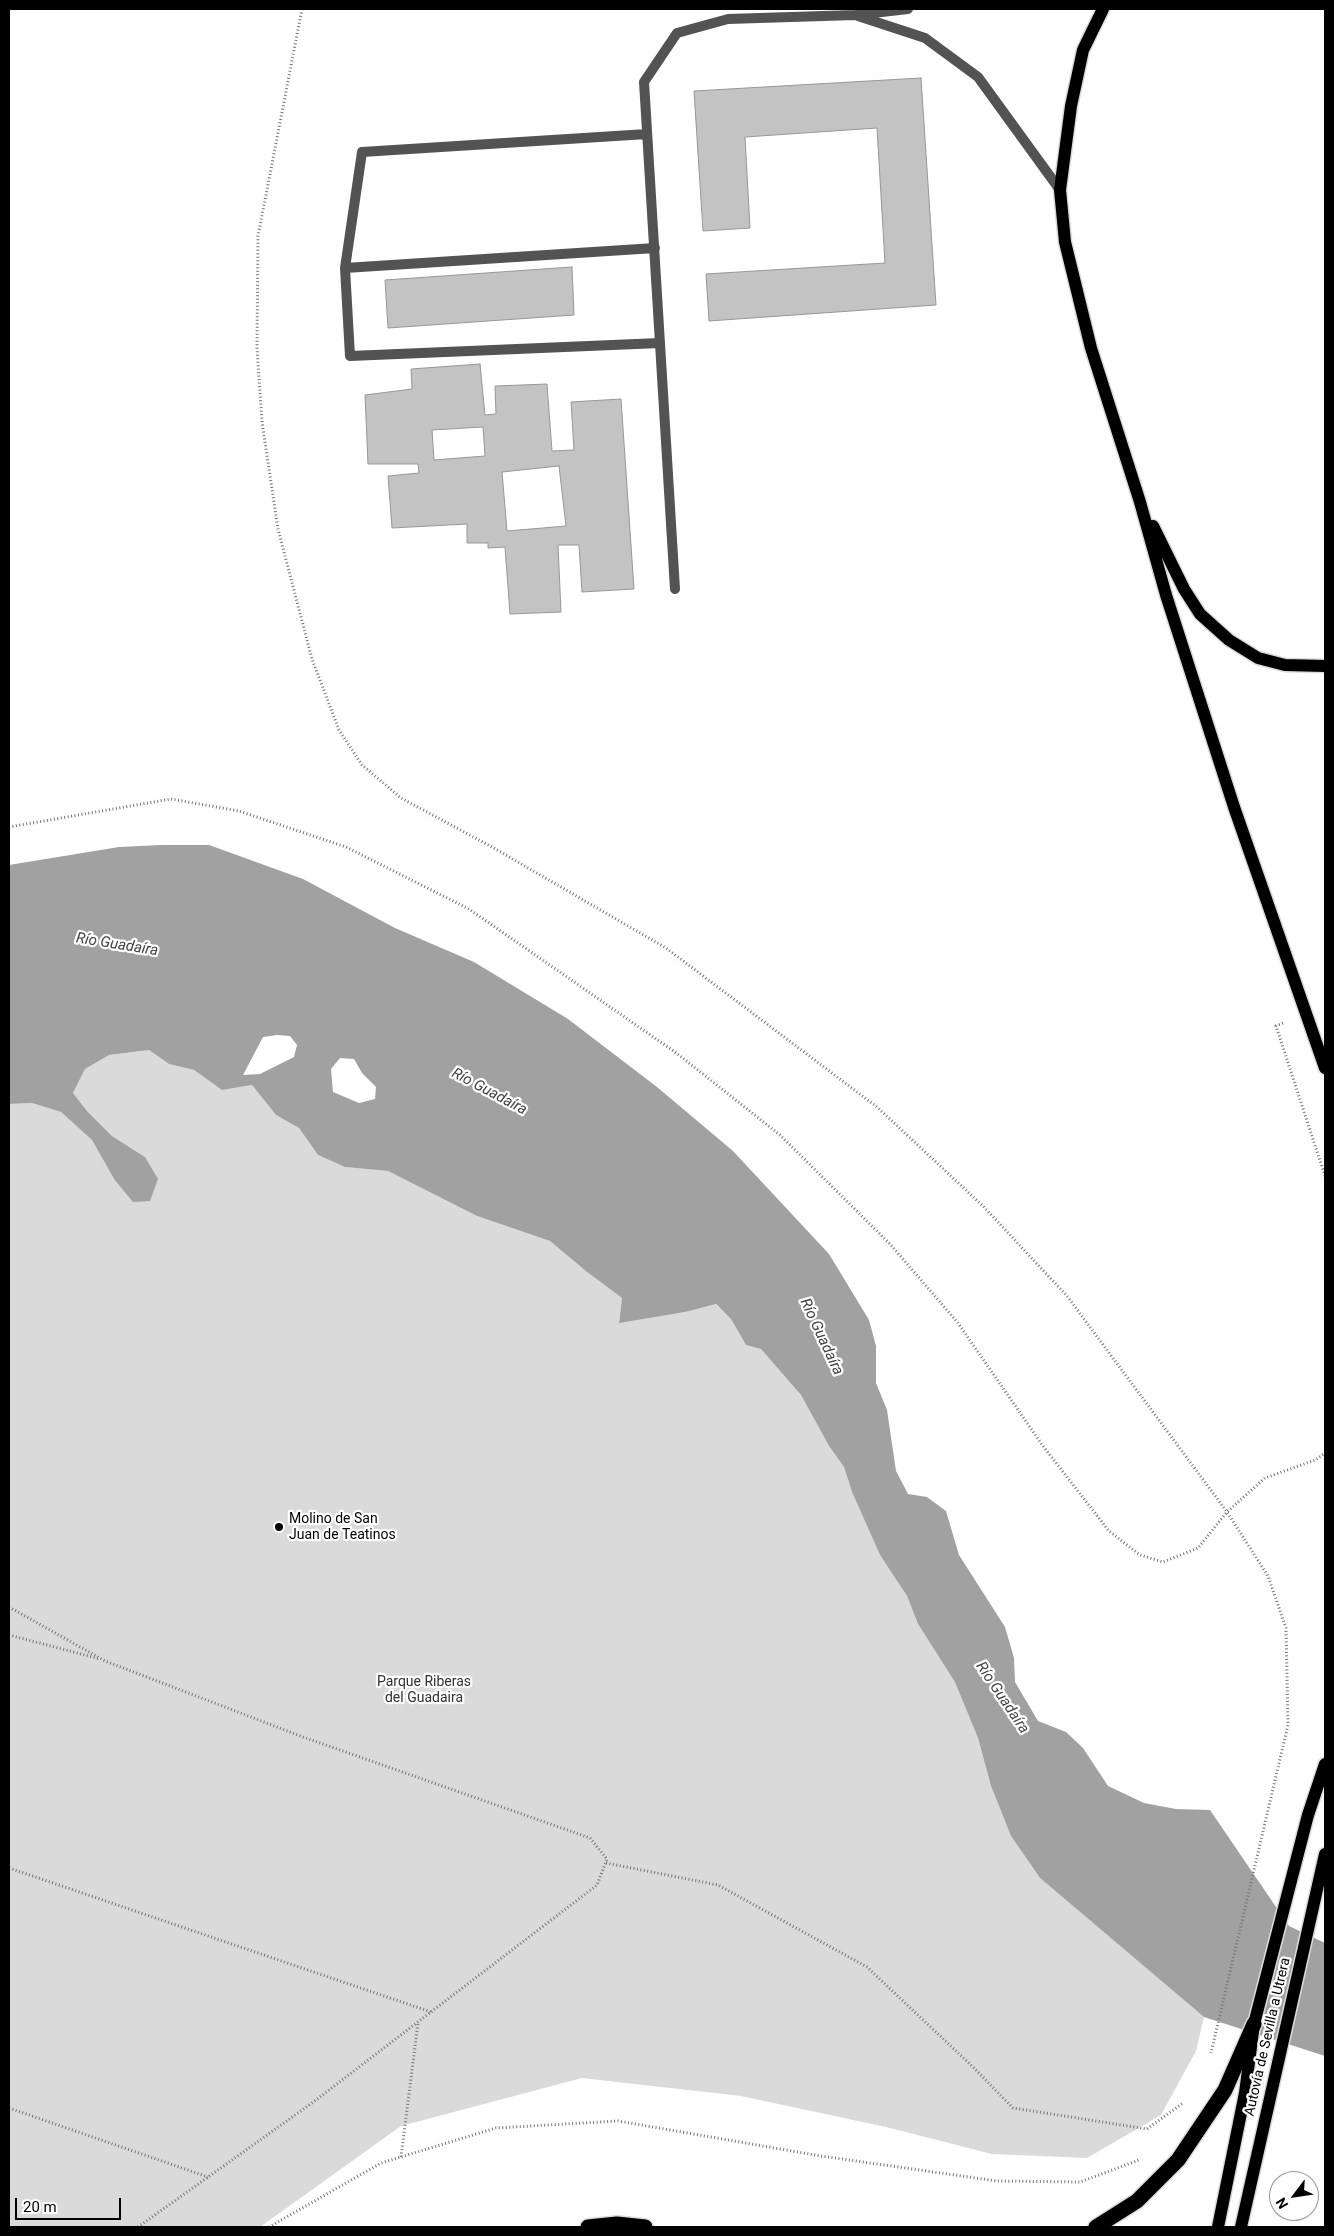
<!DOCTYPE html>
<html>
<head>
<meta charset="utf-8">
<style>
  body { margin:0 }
  #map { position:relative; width:1334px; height:2236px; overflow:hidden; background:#fff; font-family:Roboto,sans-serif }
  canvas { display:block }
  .frame { position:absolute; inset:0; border:10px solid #000; pointer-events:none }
  .north { position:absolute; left:1269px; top:2171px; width:50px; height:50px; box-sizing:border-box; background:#fff; border:1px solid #999; border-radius:50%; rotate:239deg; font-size:14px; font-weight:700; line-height:20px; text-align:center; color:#000 }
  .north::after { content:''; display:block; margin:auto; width:18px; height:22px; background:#000; clip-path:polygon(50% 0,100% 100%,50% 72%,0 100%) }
  .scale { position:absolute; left:15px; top:2198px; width:106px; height:22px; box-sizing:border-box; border:2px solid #000; border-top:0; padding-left:6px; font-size:15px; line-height:18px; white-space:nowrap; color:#000; -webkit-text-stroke:4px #fff; paint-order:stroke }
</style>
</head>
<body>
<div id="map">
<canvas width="1334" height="2236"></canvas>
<div class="frame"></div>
<div class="north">N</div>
<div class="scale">20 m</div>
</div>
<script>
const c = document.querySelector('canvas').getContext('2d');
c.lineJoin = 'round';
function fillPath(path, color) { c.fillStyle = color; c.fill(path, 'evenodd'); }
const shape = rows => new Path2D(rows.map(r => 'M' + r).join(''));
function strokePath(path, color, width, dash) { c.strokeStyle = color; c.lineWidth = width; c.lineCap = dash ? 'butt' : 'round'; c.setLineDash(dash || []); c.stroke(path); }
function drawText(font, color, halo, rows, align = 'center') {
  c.font = font + ' Roboto,sans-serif'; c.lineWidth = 4.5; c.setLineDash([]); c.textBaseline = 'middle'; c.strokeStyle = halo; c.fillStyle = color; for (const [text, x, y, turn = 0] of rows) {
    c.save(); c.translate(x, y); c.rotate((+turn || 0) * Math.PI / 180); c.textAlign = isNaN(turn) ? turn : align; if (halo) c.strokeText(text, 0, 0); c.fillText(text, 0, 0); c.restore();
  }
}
fillPath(shape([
  [149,1050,169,1064,194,1070,222,1090,252,1085,276,1115,299,1128,318,1155,345,1167,388,1171,477,1216,550,1241,587,1272,622,1298,619,1322,685,1312,715,1304,731,1319,746,1345,761,1349,801,1395,829,1446,844,1467,852,1492,880,1555,907,1596,918,1624,955,1681,978,1738,991,1786,1011,1836,1040,1878,1204,2017,1196,2051,1161,2115,1087,2158,992,2154,886,2127,741,2096,582,2078,401,2126,260,2227,9,2227,9,1104,32,1103,61,1112,92,1140,114,1179,145,1157,112,1136,87,1111,73,1093,85,1069,109,1055]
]), '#dadada');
fillPath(shape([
  [161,845,209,845,303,879,395,928,474,962,568,1019,657,1087,733,1151,829,1254,869,1320,876,1346,876,1383,887,1410,896,1471,908,1494,927,1497,946,1511,959,1555,1005,1627,1014,1658,1015,1682,1038,1721,1066,1732,1083,1748,1108,1786,1144,1803,1176,1809,1210,1810,1289,1926,1325,1943,1325,2056,1204,2017,1040,1878,1011,1836,991,1786,978,1738,955,1682,918,1624,907,1596,880,1555,852,1492,844,1467,829,1446,801,1395,761,1349,746,1345,731,1319,716,1304,685,1312,619,1323,622,1298,587,1272,550,1241,477,1216,388,1171,345,1167,318,1155,299,1128,276,1115,252,1085,222,1090,194,1070,169,1064,149,1050,109,1055,85,1069,73,1093,87,1111,112,1136,145,1157,158,1179,150,1201,133,1202,114,1179,92,1140,61,1112,32,1103,9,1104,9,865,119,847],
  [277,1035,290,1036,297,1045,294,1057,260,1074,243,1075,263,1037],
  [340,1058,354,1059,362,1073,376,1087,375,1099,359,1103,333,1092,331,1069]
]), '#a1a1a1');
const building = shape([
  [921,78,936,305,709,321,706,274,885,263,877,128,745,137,750,228,703,231,694,91,921,78],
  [572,267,574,315,388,328,385,280,572,267],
  [480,364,485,415,496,414,495,386,547,384,552,451,574,450,571,402,621,399,634,589,582,592,579,545,558,545,561,612,510,614,505,547,488,548,488,543,467,543,467,524,392,528,388,476,419,473,418,464,368,464,365,395,412,389,411,369,480,364],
  [483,427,485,456,434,460,432,430,483,427],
  [559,466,566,526,507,531,502,472,559,466]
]);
fillPath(building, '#c3c3c3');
strokePath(building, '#979797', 1);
const primary = shape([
  [1103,9,1083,50,1071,106,1060,190,1065,242,1091,348,1140,502,1166,595,1234,807,1325,1068],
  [1153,526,1184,589,1200,614,1229,640,1258,658,1285,665,1325,666],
  [1218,2227,1245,2093,1254,2024,1308,1815,1325,1764],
  [1241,2227,1325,1854]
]);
const motorway = shape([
  [588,2227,617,2224,645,2227],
  [1096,2227,1137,2201,1178,2160,1225,2090,1254,2024]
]);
strokePath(primary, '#dbdbdb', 15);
strokePath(motorway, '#dbdbdb', 18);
strokePath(shape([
  [302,9,258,236,257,348,262,422,278,529,312,659,339,730,362,765,401,798,492,847,666,948,877,1107,983,1206,1067,1296,1227,1512,1268,1576,1286,1628,1288,1725,1211,2053],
  [9,827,171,799,239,811,346,847,469,909,675,1052,780,1135,890,1244,958,1323,1043,1446,1109,1531,1140,1555,1163,1562,1198,1548,1227,1512,1265,1478,1315,1460,1325,1453],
  [1283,1023,1276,1026,1325,1176],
  [9,1607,105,1661,303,1737,590,1838,607,1859,597,1885,312,2103,138,2227],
  [9,1635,100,1659],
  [606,1863,718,1885,867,1967,974,2068,1013,2108,1147,2129,1183,2103],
  [9,1868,431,2012],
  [9,2108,208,2177],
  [401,2157,418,2023],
  [269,2227,381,2163,496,2128,618,2121,821,2156,997,2181,1080,2182,1139,2160]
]), '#757575', 3, [1, 2.5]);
strokePath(shape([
  [858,16,925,38,978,77,1060,190],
  [655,248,345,268,350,356,660,343],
  [345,268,362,152,647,134],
  [675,589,644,82,677,33,728,19,855,15,908,9]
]), '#535353', 10);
strokePath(primary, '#000', 12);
strokePath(motorway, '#000', 15);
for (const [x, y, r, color] of [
  [279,1527,5,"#000"]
]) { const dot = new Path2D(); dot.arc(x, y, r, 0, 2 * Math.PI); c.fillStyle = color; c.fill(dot); strokePath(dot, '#fff', 2); }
drawText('14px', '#000', '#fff', [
  ["Molino de San",289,1519],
  ["Juan de Teatinos",289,1535]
], 'left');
drawText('14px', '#313131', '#fff', [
  ["Parque Riberas",424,1682],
  ["del Guadaira",424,1698]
]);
drawText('14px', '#000', '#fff', [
  ["Autovía de Sevilla a Utrera",1268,2037,-77]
]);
drawText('italic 15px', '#424242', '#fff', [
  ["Río Guadaíra",117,945,9],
  ["Río Guadaíra",489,1092,28],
  ["Río Guadaíra",821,1337,65],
  ["Río Guadaíra",1002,1698,56]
]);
</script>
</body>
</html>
